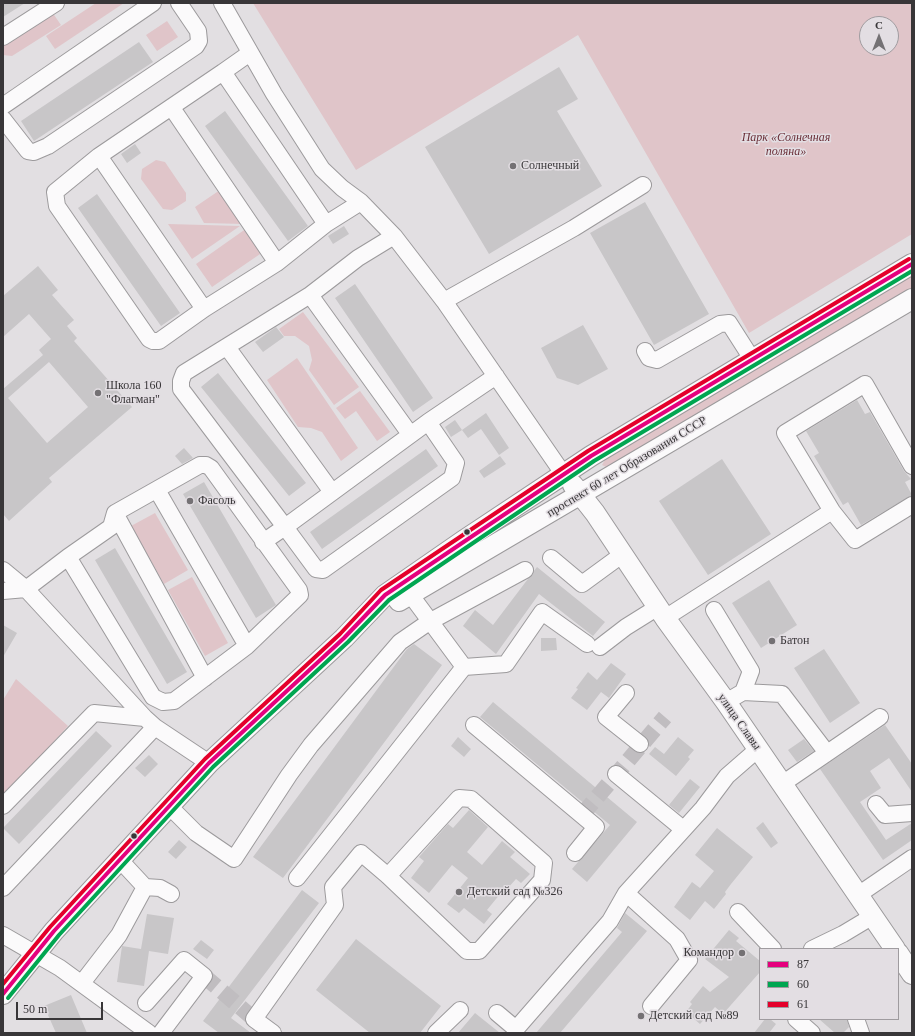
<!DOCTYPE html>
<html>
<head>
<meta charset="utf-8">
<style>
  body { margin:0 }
  #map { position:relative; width:915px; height:1036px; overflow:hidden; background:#e2dfe2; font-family:Georgia,serif }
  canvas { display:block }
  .frame { position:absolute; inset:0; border:4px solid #383638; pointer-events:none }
  .legend { position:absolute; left:759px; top:948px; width:140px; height:72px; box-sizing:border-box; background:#e3dee3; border:1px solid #9f9b9f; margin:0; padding:5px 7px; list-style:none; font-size:12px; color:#383638 }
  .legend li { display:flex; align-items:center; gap:8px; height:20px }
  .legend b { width:20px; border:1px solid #9f9b9f }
  .north { position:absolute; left:859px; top:16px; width:40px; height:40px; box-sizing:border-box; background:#e3dee3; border:1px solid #9f9b9f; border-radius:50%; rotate:0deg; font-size:11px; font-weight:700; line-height:16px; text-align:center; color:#383638 }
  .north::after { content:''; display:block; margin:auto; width:14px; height:18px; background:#747174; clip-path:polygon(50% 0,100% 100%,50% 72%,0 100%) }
  .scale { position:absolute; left:16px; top:1002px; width:87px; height:18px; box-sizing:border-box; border:2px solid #383638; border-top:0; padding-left:5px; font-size:12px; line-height:14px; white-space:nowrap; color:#383638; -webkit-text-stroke:3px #e3dee3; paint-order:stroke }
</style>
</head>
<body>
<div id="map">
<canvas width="915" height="1036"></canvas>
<div class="frame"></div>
<ul class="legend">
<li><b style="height:5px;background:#e5007d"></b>87</li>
<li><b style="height:5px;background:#00a651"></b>60</li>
<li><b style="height:5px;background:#e4002b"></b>61</li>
</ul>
<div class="north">С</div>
<div class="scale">50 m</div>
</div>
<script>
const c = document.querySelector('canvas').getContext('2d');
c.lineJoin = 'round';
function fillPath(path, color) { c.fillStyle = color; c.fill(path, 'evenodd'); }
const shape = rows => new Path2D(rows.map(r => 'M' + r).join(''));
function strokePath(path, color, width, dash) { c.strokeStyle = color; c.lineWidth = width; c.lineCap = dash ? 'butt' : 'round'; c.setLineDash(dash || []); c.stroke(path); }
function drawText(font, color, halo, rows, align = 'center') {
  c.font = font + ' Georgia,serif'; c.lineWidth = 3; c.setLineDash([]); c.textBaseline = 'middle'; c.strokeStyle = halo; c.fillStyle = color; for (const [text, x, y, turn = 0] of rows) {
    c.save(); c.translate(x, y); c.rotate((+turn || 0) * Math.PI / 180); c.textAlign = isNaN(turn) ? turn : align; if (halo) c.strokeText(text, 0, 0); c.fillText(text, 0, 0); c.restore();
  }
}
fillPath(shape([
  [96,3,124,3,55,49,46,36],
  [253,3,912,3,912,234,749,333,578,35,356,170],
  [867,24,891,24,891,48,867,48],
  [52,12,61,25,12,56,3,55,3,43],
  [167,21,178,37,157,51,146,35],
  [156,160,165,162,186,193,186,201,172,210,163,209,141,179,142,169],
  [220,190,244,224,204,223,195,207],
  [168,224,240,226,192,259],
  [247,228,263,252,212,287,196,264],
  [912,275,912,289,610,466,606,467,602,465,605,460],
  [303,312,359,387,334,405,309,370,312,360,309,346,295,336,284,336,279,329],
  [297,358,358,448,341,461,322,432,311,428,298,427,267,380],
  [360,391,390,432,377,441,356,411,345,419,336,408],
  [155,513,188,570,164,584,131,526],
  [192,577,228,643,205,656,168,590],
  [16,679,68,726,3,798,3,700]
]), '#e0c5c9');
fillPath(shape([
  [3,3,25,3,3,17],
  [139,42,153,62,34,141,21,121],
  [559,67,578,99,557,111,602,186,489,254,425,147],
  [225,111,308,226,288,241,205,126],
  [135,144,141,153,127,163,121,154],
  [97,194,180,313,161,326,78,208],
  [645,202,709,314,654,345,590,233],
  [344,226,349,234,333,244,328,236],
  [38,266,58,290,52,295,74,320,67,326,77,338,74,341,132,407,49,478,52,482,9,521,3,514,3,389,43,355,39,350,51,339,29,314,3,337,3,296],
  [49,362,88,407,47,443,8,398],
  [355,284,433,398,413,412,335,298],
  [583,325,608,369,578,385,557,378,541,348],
  [276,327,284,337,263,352,255,342],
  [218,373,306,483,289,496,201,387],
  [857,400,865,414,870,412,904,471,911,479,905,482,912,495,861,525,848,502,843,505,814,456,819,453,806,431],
  [486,413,509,448,499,455,481,429,468,438,462,430],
  [455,420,462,430,451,437,445,427],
  [184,448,193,458,182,464,175,456],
  [426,449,438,466,322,549,310,532],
  [500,456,506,464,484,478,479,471],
  [722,459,771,534,708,575,659,501],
  [204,482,276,605,256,618,183,494],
  [115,548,187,672,167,684,95,560],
  [537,567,605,622,593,636,539,594,496,654,463,626,475,610,493,625],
  [769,580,797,625,761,648,732,603],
  [3,625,17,633,3,657],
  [541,638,556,638,557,650,541,651],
  [414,644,442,665,283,878,253,857,407,649],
  [824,649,860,703,830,723,794,668],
  [611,663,626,674,609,698,601,692,587,710,571,698,578,689,576,688,588,672,597,680],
  [493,702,637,822,587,882,572,869,610,825,480,717],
  [885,725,912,764,912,792,889,758,870,771,881,788,860,802,886,840,912,823,912,840,883,860,820,769],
  [96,731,112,746,19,844,3,828],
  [458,737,471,749,464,757,451,746],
  [678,737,694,750,688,757,690,759,676,776,649,754,655,747,664,754],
  [804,739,814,751,797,762,788,750],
  [149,755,158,764,145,777,135,768],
  [690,779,700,787,679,813,669,805],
  [469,810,488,827,467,852,482,865,502,841,515,852,510,857,530,874,521,883,516,879,507,889,505,888,487,910,492,914,484,924,464,908,459,913,447,904,468,878,452,865,429,893,411,878,424,861,419,857,433,841,448,824,453,828],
  [763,822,778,843,771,848,756,828],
  [717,828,753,857,731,884,725,892,726,894,714,909,705,901,690,920,674,907,692,882,700,888,714,871,695,855],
  [179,840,187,847,176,859,168,852],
  [302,890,319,903,231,1018,251,1033,219,1033,203,1021],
  [625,913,647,931,560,1033,536,1033,622,932,617,928],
  [147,914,174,918,168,954,149,951,144,986,117,982,122,946,141,949],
  [729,930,739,938,736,941,760,961,760,972,723,1014,715,1007,700,1024,686,1012,692,1004,690,1002,703,986,710,992,729,977,705,959],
  [356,939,441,1006,420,1033,370,1033,316,990],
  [201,940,214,950,207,959,193,949],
  [71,995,87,1033,56,1033,44,1006],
  [475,1013,500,1033,458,1033],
  [765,1019,770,1019,776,1024,769,1033,754,1033],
  [819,1019,847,1019,849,1027,843,1033,835,1033]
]), '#c8c6c8');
strokePath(shape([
  [582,815,665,717],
  [204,976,254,1019]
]), '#c0bdc0', 16, [16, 8]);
const minor = shape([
  [222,3,274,94,322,169,342,188,361,202,394,236,444,301,564,475],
  [3,37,56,3],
  [223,72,326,224,277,263,204,309,159,341,153,341,149,339,57,206,55,192,99,156,223,72],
  [223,72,250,53],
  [3,106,153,3],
  [172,108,277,263],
  [3,119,28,151,34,152,48,146,196,46,199,41,198,31,179,3],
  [99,156,204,309],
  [326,224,361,202],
  [310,295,410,434],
  [444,301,574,228,643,185],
  [227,347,332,492],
  [645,351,649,358,657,360,720,324,729,323,752,359],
  [428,422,456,463,452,478,323,570,316,569,285,527,428,422,496,376],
  [912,466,865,384,785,433,832,511,855,540,912,505],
  [157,490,247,646],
  [115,513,205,678],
  [263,542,285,527,181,389,181,381,184,373,310,295,358,258,394,236],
  [551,558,582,584,623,554],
  [3,570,26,589,145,718,155,727,209,763],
  [3,591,26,589,68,557,111,527,115,513,200,465,206,465,211,468,299,590,300,595,247,646,174,701,163,702,153,697,68,557],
  [714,610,751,671,743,692],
  [665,618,832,511],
  [600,647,626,627,658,607],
  [464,667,506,664,542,612,587,644],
  [626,693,606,717,640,744],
  [726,702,743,692,782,694,827,753],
  [474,725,596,827,575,853],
  [616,774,683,829],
  [782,784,880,717],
  [876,804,885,815,912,813],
  [3,806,94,713,145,718],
  [169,806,196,833,234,859,289,775,311,745,400,642,429,622,525,570],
  [297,878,464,667,410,594],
  [145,887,160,888,171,894],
  [3,888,155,727],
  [626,893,677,939,689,960,651,1006],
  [858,895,912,858],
  [738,912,773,949],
  [3,935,60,968,149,1033],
  [812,949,843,934,873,916],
  [82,983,119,935,145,887,119,859],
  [146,1003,184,960,204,976,161,1033],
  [497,1013,516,1029,610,921,626,893,703,808,727,776,758,749],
  [796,1019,812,1033],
  [856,1019,861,1033],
  [273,1033,254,1019,335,905,333,887,361,853,388,876,467,951,479,951,542,880,544,863,471,799,459,798,388,876],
  [436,1033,460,1010]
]);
const major = shape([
  [573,485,595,513,665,618,726,702,895,949],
  [399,601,912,299],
  [898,953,912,974],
  [3,994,54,931,209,763,344,638,385,595,463,541,591,456,912,264]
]);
strokePath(minor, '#9c9a9c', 18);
strokePath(major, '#9c9a9c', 22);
strokePath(minor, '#fbfafb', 16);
strokePath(major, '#fbfafb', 20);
strokePath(shape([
  [3,994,54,931,209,763,344,638,385,595,591,456,912,264]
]), '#e5007d', 4);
strokePath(shape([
  [8,998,59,935,213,767,348,642,389,600,594,461,912,271]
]), '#00a651', 4);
strokePath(shape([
  [3,984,50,927,205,759,340,634,381,590,588,451,909,259]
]), '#e4002b', 4);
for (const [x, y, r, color] of [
  [513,166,4,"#747174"],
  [98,393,4,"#747174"],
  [190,501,4,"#747174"],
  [467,532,3.5,"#383638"],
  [772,641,4,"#747174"],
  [134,836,3.5,"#383638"],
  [459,892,4,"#747174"],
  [742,953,4,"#747174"],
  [641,1016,4,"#747174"]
]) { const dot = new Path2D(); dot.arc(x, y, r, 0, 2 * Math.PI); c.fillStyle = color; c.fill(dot); strokePath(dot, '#e3dee3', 1.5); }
drawText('italic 12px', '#6b3039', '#e3dee3', [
  ["Парк «Солнечная",786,138],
  ["поляна»",786,152]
]);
drawText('12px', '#383638', '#e3dee3', [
  ["Солнечный",521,166],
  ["Школа 160",106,386],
  ["\"Флагман\"",106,400],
  ["Фасоль",198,501],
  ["Батон",780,641],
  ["Детский сад №326",467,892],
  ["Командор",734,953,"right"],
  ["Детский сад №89",649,1016]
], 'left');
drawText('12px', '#383638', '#e3dee3', [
  ["проспект 60 лет Образования СССР",627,467,-31],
  ["улица Славы",739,722,55]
]);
</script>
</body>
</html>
